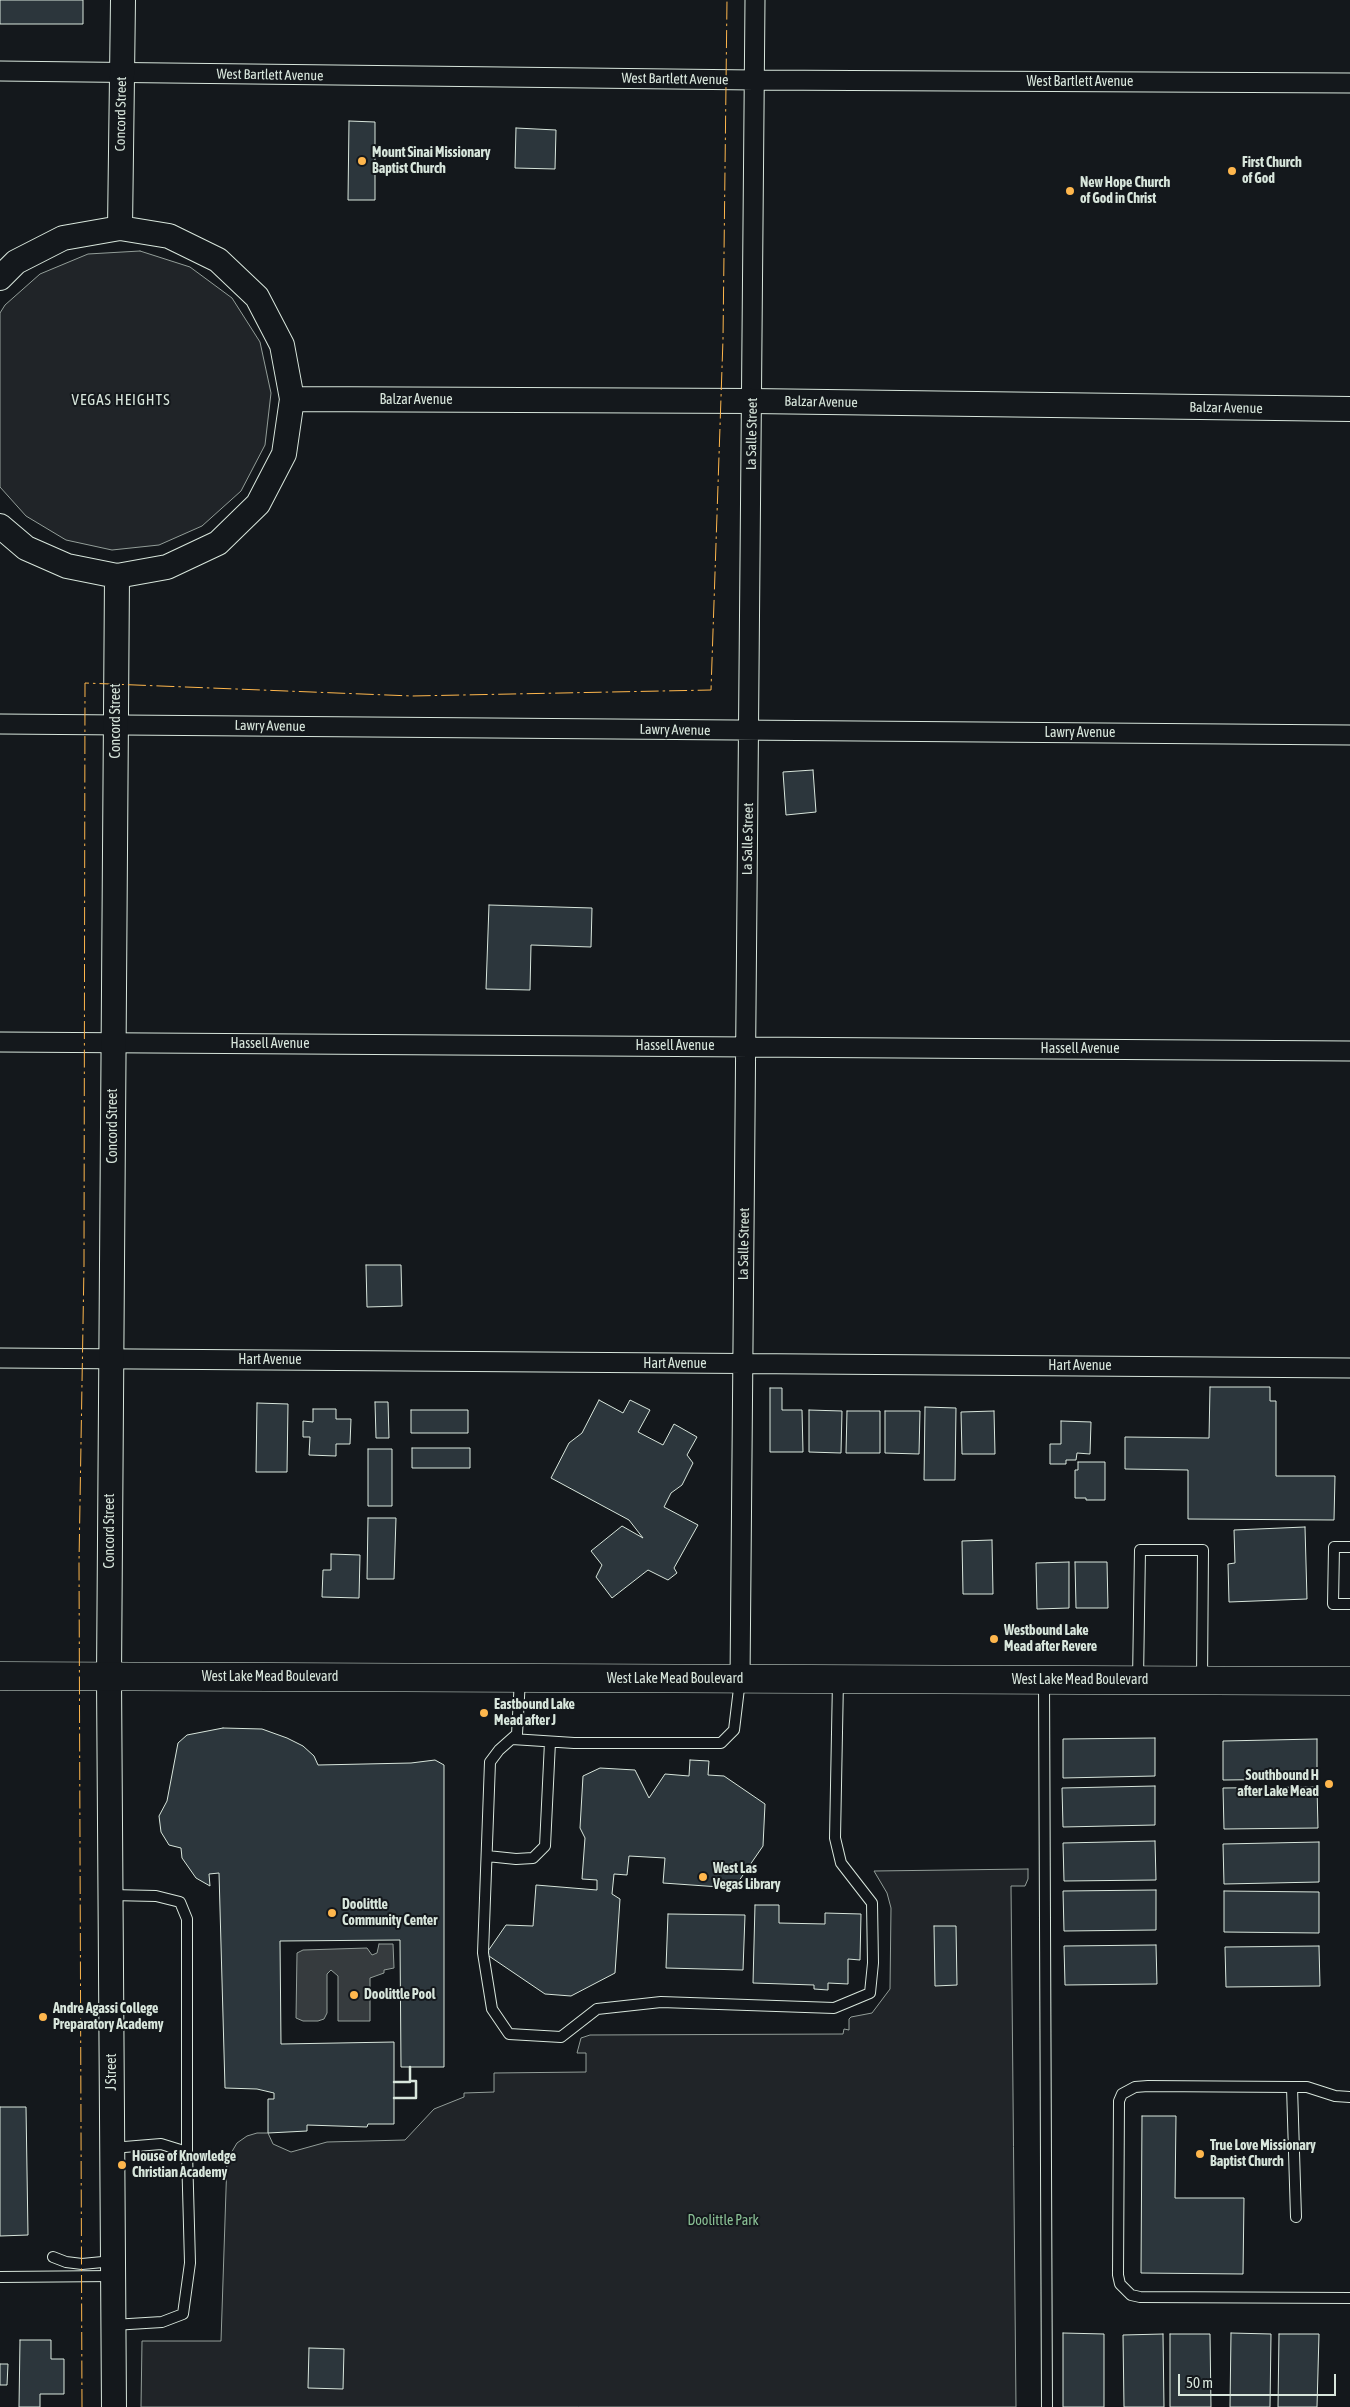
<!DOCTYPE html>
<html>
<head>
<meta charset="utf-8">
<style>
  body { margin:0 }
  #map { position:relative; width:1350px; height:2407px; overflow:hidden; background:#14181c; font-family:"Asap Condensed",sans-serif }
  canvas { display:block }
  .scale { position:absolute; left:1178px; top:2374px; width:158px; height:22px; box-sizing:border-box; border:2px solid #d8e6dc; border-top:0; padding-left:6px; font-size:15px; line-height:18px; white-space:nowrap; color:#d8e6dc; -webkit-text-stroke:4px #14181c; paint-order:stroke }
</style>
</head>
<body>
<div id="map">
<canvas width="1350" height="2407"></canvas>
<div class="scale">50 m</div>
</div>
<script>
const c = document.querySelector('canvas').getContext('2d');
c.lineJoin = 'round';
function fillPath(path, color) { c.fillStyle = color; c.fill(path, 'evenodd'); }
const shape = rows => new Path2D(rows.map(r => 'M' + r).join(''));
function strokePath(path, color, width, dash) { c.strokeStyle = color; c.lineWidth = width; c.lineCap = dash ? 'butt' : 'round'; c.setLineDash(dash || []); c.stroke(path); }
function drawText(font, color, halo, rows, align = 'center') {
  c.font = font + ' "Asap Condensed",sans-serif'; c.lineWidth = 4; c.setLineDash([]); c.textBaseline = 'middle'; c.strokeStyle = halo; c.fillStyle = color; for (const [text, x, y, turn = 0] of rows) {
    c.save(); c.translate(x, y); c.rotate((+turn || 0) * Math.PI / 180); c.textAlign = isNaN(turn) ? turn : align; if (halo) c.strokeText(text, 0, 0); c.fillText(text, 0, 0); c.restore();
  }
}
const green = shape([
  [140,251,190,267,232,298,260,342,271,393,265,445,241,491,202,526,159,545,112,550,66,540,26,516,0,487,0,313,5,305,40,274,88,254,140,251],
  [1028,1869,1028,1879,1025,1886,1011,1886,1016,2407,141,2407,142,2341,221,2341,227,2160,237,2143,247,2136,257,2133,268,2133,273,2144,291,2152,327,2142,405,2140,434,2109,464,2097,464,2093,494,2092,494,2073,586,2072,586,2053,577,2053,581,2038,590,2035,843,2034,844,2029,849,2030,849,2019,851,2017,872,2013,890,1989,891,1908,887,1893,874,1871,1028,1869]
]);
fillPath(green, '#202428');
strokePath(green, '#939e99', 1);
const water = shape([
  [379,1944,393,1944,394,1968,384,1970,384,1973,370,1978,370,2021,338,2021,338,1976,331,1970,327,1974,327,2013,324,2019,318,2021,303,2021,296,2018,297,1953,303,1950,367,1948,372,1955,377,1953,379,1944]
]);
fillPath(water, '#363b3e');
strokePath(water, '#939e99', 1);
const building = shape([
  [0,0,83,0,83,24,0,24,0,0],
  [349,121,375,122,375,200,348,200,349,121],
  [516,128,556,130,555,169,515,168,516,128],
  [813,770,816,812,786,815,783,772,813,770],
  [489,905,592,908,591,947,531,945,530,990,486,989,489,905],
  [366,1265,401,1265,402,1306,367,1307,366,1265],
  [1210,1387,1270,1387,1270,1401,1276,1401,1276,1476,1335,1476,1334,1520,1188,1519,1188,1470,1125,1469,1125,1437,1209,1438,1210,1387],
  [770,1388,782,1388,782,1410,802,1410,803,1452,770,1452,770,1388],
  [599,1400,623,1413,630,1400,650,1410,638,1432,663,1445,674,1424,697,1437,687,1455,693,1463,682,1485,671,1493,664,1507,698,1525,674,1568,677,1573,668,1580,648,1570,612,1598,596,1577,602,1565,591,1551,622,1526,643,1538,629,1520,551,1478,569,1443,582,1433,599,1400],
  [375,1402,388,1402,389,1438,376,1438,375,1402],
  [257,1403,288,1404,287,1472,256,1472,257,1403],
  [925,1407,956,1408,955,1480,924,1480,925,1407],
  [313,1409,336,1409,336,1419,351,1419,350,1444,336,1444,336,1456,309,1455,310,1437,303,1437,303,1421,313,1422,313,1409],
  [411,1410,468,1410,468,1433,411,1433,411,1410],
  [809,1410,842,1411,841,1453,809,1452,809,1410],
  [847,1411,880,1411,880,1453,846,1453,847,1411],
  [885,1411,920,1411,919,1454,885,1453,885,1411],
  [994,1411,995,1454,962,1454,961,1412,994,1411],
  [1061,1421,1091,1422,1090,1454,1077,1453,1076,1460,1066,1460,1066,1464,1050,1464,1050,1444,1061,1444,1061,1421],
  [412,1448,470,1448,470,1468,412,1468,412,1448],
  [368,1449,392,1449,392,1506,368,1506,368,1449],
  [1078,1462,1105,1462,1105,1500,1086,1500,1086,1498,1075,1498,1075,1470,1078,1470,1078,1462],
  [368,1518,396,1518,394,1579,367,1579,368,1518],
  [1305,1527,1307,1599,1229,1602,1228,1564,1235,1563,1234,1530,1305,1527],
  [992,1540,993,1594,963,1594,962,1541,992,1540],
  [331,1554,360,1555,359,1598,322,1597,323,1570,331,1570,331,1554],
  [1069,1562,1069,1608,1037,1609,1036,1563,1069,1562],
  [1075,1562,1107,1562,1108,1608,1076,1608,1075,1562],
  [223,1728,262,1729,287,1738,303,1746,314,1756,318,1765,411,1763,435,1760,444,1765,444,2067,401,2067,400,1940,280,1941,281,2044,394,2042,394,2124,368,2124,367,2127,307,2125,307,2131,268,2133,268,2099,274,2099,274,2093,257,2089,225,2088,219,1873,209,1874,210,1886,196,1878,182,1858,181,1848,169,1845,161,1832,159,1816,167,1801,178,1743,187,1735,223,1728],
  [1155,1738,1155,1776,1063,1778,1063,1739,1155,1738],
  [1317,1739,1317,1779,1223,1780,1223,1741,1317,1739],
  [690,1760,709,1761,708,1775,724,1776,765,1804,763,1846,734,1888,663,1883,665,1858,629,1856,627,1875,614,1874,612,1894,620,1899,615,1973,571,1996,545,1994,486,1954,506,1925,533,1926,536,1885,597,1890,597,1880,582,1879,585,1838,580,1828,583,1776,600,1768,635,1770,649,1798,665,1774,689,1776,690,1760],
  [1155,1786,1155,1825,1063,1827,1062,1788,1155,1786],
  [1317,1787,1318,1828,1224,1829,1223,1788,1317,1787],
  [1155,1841,1156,1880,1064,1881,1063,1843,1155,1841],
  [1319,1842,1319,1882,1224,1884,1223,1844,1319,1842],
  [1156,1890,1156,1930,1064,1931,1063,1891,1156,1890],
  [1224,1891,1319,1892,1319,1933,1224,1932,1224,1891],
  [755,1905,779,1905,779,1923,825,1924,825,1913,861,1914,860,1960,848,1959,848,1984,828,1983,828,1990,814,1989,814,1985,753,1983,755,1905],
  [668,1914,745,1915,743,1970,666,1968,668,1914],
  [934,1926,956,1926,957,1985,935,1986,934,1926],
  [1156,1945,1157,1984,1065,1985,1064,1946,1156,1945],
  [1319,1946,1320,1986,1226,1987,1225,1947,1319,1946],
  [0,2107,26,2107,28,2235,0,2236,0,2107],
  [1142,2116,1176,2116,1175,2198,1244,2198,1243,2274,1141,2273,1142,2116],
  [1063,2333,1104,2334,1104,2407,1063,2407,1063,2333],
  [1231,2333,1271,2334,1270,2407,1230,2407,1231,2333],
  [1163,2334,1164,2407,1124,2407,1123,2335,1163,2334],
  [1170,2334,1210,2334,1211,2407,1170,2407,1170,2334],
  [1279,2334,1319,2334,1317,2407,1278,2407,1279,2334],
  [20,2340,51,2340,51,2359,64,2359,64,2394,40,2394,40,2407,19,2407,20,2340],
  [309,2348,344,2349,343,2389,308,2388,309,2348],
  [0,2364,8,2364,7,2385,0,2385,0,2364]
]);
fillPath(building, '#2c363c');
strokePath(building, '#d8e6dc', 1);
const service = shape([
  [1350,1547,1334,1547,1333,1604,1350,1604],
  [520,1679,517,1734,499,1750,490,1762,483,1953,492,2009,509,2034,561,2037,597,2009,661,2002,834,2008,870,1993,873,1963,872,1903,841,1863,835,1838,838,1680],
  [1138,1680,1140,1550,1203,1550,1202,1680],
  [1044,1681,1047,2407],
  [512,1739,574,1743,721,1743,734,1730,740,1680],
  [487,1856,516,1859,533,1858,545,1846,550,1742],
  [111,1895,156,1896,180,1902,187,1919,187,2152],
  [1292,2087,1296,2217],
  [1350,2097,1335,2096,1307,2087,1292,2087,1148,2086,1135,2087,1122,2094,1119,2101,1118,2275,1120,2284,1131,2295,1140,2297,1350,2298],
  [112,2148,161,2144,187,2152,190,2263,183,2314,162,2322,113,2325],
  [53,2257,66,2262,82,2264,113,2261],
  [0,2277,113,2276]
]);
const minor = shape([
  [0,71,754,80,1350,83],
  [0,724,1350,735],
  [0,1042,1350,1051],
  [0,1358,1350,1368],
  [740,1679,755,0]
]);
const tertiary = shape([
  [120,228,123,0],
  [0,278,16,262,63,238,120,228,169,236,218,260,257,297,282,345,292,399,284,454,258,504,218,543,167,567,117,576,67,566,26,548,0,526],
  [292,399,752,401,1350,409],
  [114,2407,109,1677,117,576]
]);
const primary = shape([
  [0,1676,1350,1681]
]);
strokePath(service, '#d8e6dc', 12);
strokePath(minor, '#d8e6dc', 21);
strokePath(tertiary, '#d8e6dc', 26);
strokePath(primary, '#d8e6dc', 29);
strokePath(service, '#14181c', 10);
strokePath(minor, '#14181c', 19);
strokePath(tertiary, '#14181c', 24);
strokePath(primary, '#14181c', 28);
strokePath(shape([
  [394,2082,410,2082,410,2067],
  [394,2098,416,2098,416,2081,410,2081]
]), '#d8e6dc', 2.5);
strokePath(shape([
  [82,2407,79,1562,84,1265,85,683,412,696,711,690,723,339,727,0]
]), '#ffb74d', 1, [18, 4, 2.5, 4]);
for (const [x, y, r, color] of [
  [362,161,5,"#ffb74d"],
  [1232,171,5,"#ffb74d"],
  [1070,191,5,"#ffb74d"],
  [994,1639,5,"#ffb74d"],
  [484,1713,5,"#ffb74d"],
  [1329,1784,5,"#ffb74d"],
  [703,1877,5,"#ffb74d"],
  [332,1913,5,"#ffb74d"],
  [354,1995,5,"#ffb74d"],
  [43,2017,5,"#ffb74d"],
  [1200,2154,5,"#ffb74d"],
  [122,2165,5,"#ffb74d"]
]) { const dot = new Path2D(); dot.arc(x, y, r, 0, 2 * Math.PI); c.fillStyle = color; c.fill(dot); strokePath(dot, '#14181c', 2); }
drawText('14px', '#d8e6dc', '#14181c', [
  ["West Bartlett Avenue",270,75,1],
  ["West Bartlett Avenue",675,79,1],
  ["West Bartlett Avenue",1080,82],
  ["Concord Street",121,114,-89],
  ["Balzar Avenue",416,400],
  ["Balzar Avenue",821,402,1],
  ["Balzar Avenue",1226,408,1],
  ["La Salle Street",752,434,-89],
  ["Concord Street",116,721,-90],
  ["Lawry Avenue",270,726,1],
  ["Lawry Avenue",675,730,1],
  ["Lawry Avenue",1080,733],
  ["La Salle Street",748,839,-89],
  ["Hassell Avenue",270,1044],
  ["Hassell Avenue",675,1046],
  ["Hassell Avenue",1080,1049],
  ["Concord Street",113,1126,-90],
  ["La Salle Street",744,1244,-89],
  ["Hart Avenue",270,1360],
  ["Hart Avenue",675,1364],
  ["Hart Avenue",1080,1366],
  ["Concord Street",110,1531,-90],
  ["West Lake Mead Boulevard",270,1677],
  ["West Lake Mead Boulevard",675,1679],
  ["West Lake Mead Boulevard",1080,1680],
  ["J Street",112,2072,-90]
]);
drawText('bold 14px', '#d8e6dc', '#14181c', [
  ["Mount Sinai Missionary",372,153],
  ["Baptist Church",372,169],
  ["First Church",1242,163],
  ["of God",1242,179],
  ["New Hope Church",1080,183],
  ["of God in Christ",1080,199],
  ["Westbound Lake",1004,1631],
  ["Mead after Revere",1004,1647],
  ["Eastbound Lake",494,1705],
  ["Mead after J",494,1721],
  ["Southbound H",1319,1776,"right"],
  ["after Lake Mead",1319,1792,"right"],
  ["West Las",713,1869],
  ["Vegas Library",713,1885],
  ["Doolittle",342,1905],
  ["Community Center",342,1921],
  ["Doolittle Pool",364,1995],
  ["Andre Agassi College",53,2009],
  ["Preparatory Academy",53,2025],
  ["True Love Missionary",1210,2146],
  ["Baptist Church",1210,2162],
  ["House of Knowledge",132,2157],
  ["Christian Academy",132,2173]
], 'left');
drawText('14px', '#8ac095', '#14181c', [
  ["Doolittle Park",723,2221]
]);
c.letterSpacing = '1px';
drawText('15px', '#d8e6dc', '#14181c', [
  ["VEGAS HEIGHTS",121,400]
]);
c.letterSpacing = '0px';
</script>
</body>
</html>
